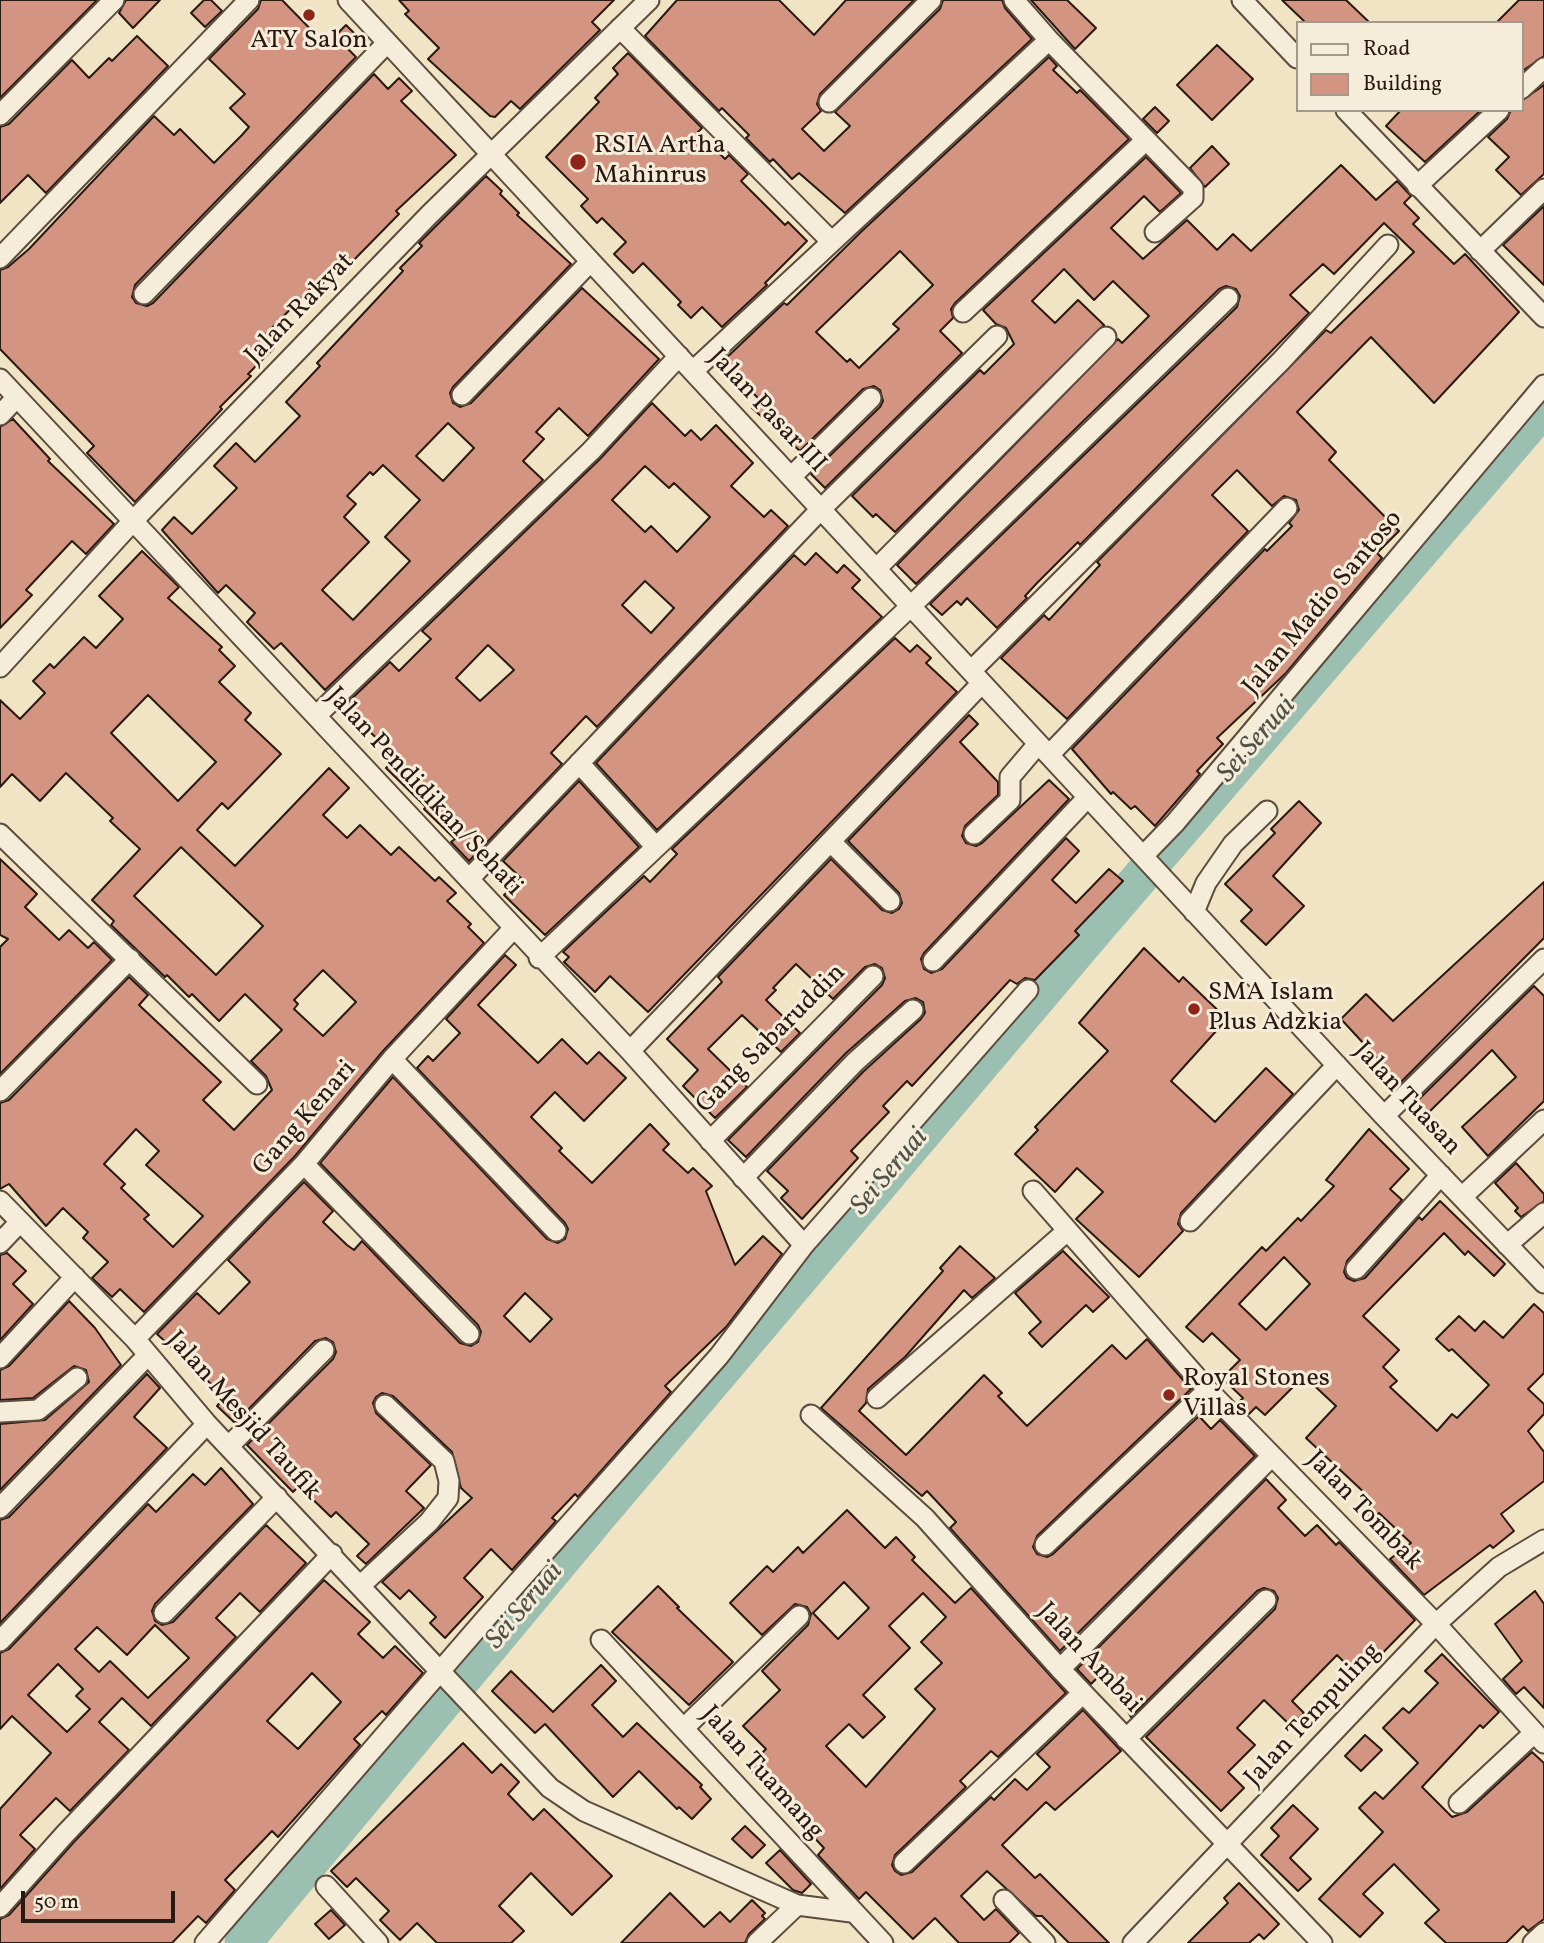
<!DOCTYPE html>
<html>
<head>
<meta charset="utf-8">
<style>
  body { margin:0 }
  #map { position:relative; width:1544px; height:1943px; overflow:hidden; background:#f0e4c4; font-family:Vollkorn,serif }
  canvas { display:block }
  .legend { position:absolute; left:1296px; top:21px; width:228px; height:91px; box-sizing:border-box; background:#f5edd9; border:2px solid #a39889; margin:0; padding:9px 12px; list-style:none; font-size:21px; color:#291911 }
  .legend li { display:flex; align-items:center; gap:14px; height:35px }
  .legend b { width:35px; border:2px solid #a39889 }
  .scale { position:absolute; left:21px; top:1891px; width:154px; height:32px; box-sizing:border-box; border:4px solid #291911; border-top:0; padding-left:9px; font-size:21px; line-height:24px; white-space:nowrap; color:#291911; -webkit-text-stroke:5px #f5edd9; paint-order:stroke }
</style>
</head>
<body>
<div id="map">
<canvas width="1544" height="1943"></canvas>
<ul class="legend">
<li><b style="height:9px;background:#f5edd9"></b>Road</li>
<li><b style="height:19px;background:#d39482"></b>Building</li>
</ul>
<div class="scale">50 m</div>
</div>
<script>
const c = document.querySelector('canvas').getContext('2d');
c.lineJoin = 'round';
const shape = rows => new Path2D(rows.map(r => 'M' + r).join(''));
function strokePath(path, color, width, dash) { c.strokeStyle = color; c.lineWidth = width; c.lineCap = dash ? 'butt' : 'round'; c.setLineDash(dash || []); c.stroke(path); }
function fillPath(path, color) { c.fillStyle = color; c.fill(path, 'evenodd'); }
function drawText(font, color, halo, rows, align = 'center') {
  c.font = font + ' Vollkorn,serif'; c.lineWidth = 6; c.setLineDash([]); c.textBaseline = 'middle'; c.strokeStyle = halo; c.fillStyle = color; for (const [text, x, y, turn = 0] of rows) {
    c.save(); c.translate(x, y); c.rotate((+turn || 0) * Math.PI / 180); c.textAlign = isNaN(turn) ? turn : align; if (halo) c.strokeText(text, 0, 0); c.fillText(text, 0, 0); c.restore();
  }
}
strokePath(shape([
  [243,1943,600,1514,1101,923,1544,408]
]), '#9bbfb0', 37);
const building = shape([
  [0,0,97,0,0,98,0,0],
  [126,0,160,0,133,28,119,13,126,0],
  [204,0,211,0,222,11,205,27,191,13,204,0],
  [261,0,282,0,326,45,346,25,359,38,348,49,356,57,135,285,132,297,136,303,147,306,153,303,374,74,388,89,399,78,412,91,401,101,456,155,396,211,399,214,346,268,342,264,320,286,317,282,263,337,274,348,248,374,251,376,220,407,222,409,135,502,87,453,94,446,0,349,0,270,8,267,29,249,154,116,174,135,180,129,214,163,242,135,249,127,230,108,245,94,209,59,258,9,261,0],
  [399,0,614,0,592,22,600,30,520,109,511,101,495,117,490,116,428,59,439,48,405,14,409,11,399,0],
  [677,0,779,0,814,35,846,0,914,0,820,94,817,104,821,111,802,129,824,151,850,126,835,112,940,9,943,0,1002,0,1005,8,1032,39,845,213,799,173,792,179,773,159,770,162,746,138,749,135,722,108,719,111,645,36,677,0],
  [1031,0,1067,0,1096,28,1075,49,1031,0],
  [1282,0,1346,0,1370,23,1306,23,1282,0],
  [1519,0,1544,0,1544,56,1521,72,1521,23,1496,23,1519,0],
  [137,36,168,66,46,193,28,175,0,203,0,127,9,124,72,60,89,78,109,58,112,61,137,36],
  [1217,45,1253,79,1212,120,1177,85,1217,45],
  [628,53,702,128,698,132,725,159,729,155,748,174,741,181,785,225,788,222,807,241,765,283,767,285,722,327,702,307,691,318,678,305,681,302,643,263,633,273,614,254,626,242,602,218,597,223,581,206,588,199,546,157,599,102,595,98,618,74,613,68,628,53],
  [1049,57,1057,66,1053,70,1077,93,1080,90,1129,139,955,303,951,309,953,318,940,331,962,353,825,488,811,474,880,407,883,401,880,390,874,386,863,389,800,451,752,408,760,400,722,362,784,303,787,305,863,230,1049,57],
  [900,251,933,285,893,324,899,329,859,368,850,359,847,362,816,332,900,251],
  [1544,85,1544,174,1521,195,1496,170,1509,157,1488,137,1507,119,1511,110,1521,110,1521,101,1544,85],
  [1155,107,1169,121,1157,133,1143,119,1155,107],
  [1401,110,1481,110,1425,162,1386,126,1401,110],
  [1212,146,1229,164,1205,187,1190,168,1212,146],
  [1146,157,1181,193,1160,212,1144,196,1111,228,1143,259,1187,220,1217,250,1233,234,1251,251,1341,165,1376,200,1397,181,1411,196,1404,203,1419,218,1413,224,1454,264,1465,254,1519,312,1434,403,1371,337,1297,412,1336,452,1329,460,1399,531,1377,553,1382,558,1286,673,1217,738,1223,744,1197,771,1200,774,1155,826,1135,806,1131,809,1113,792,1111,794,1072,749,1265,549,1267,551,1292,526,1289,523,1299,510,1296,500,1284,496,1272,506,1237,470,1212,495,1248,531,1067,719,1001,658,1044,615,1049,620,1100,565,1097,562,1326,330,1331,333,1414,252,1384,223,1334,274,1323,264,1290,295,1309,313,1080,545,1078,542,1037,583,1025,596,1027,598,997,628,967,598,961,605,957,601,942,615,930,604,1237,307,1240,296,1236,289,1226,286,1219,289,916,584,897,565,1118,339,1122,343,1149,316,1113,281,1094,300,1064,269,1032,301,1055,323,1078,300,1104,325,895,532,876,514,873,517,852,496,980,370,984,374,1014,344,1006,328,996,324,983,310,1146,157],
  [486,176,502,191,500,194,519,213,517,215,571,264,453,387,450,393,453,403,460,407,471,403,582,288,659,359,588,436,559,408,536,432,544,439,523,461,543,480,325,690,281,643,274,649,247,622,255,613,226,585,218,593,162,530,174,517,192,534,237,488,214,466,236,443,255,462,300,416,286,402,320,366,317,363,403,271,400,268,422,246,419,243,486,176],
  [448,423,474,448,443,481,416,456,448,423],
  [383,465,420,500,385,537,410,561,353,620,322,590,369,542,344,517,356,504,347,496,370,472,373,475,383,465],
  [1544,206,1544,285,1503,245,1544,206],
  [652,403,685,436,691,430,701,440,716,425,753,463,731,486,764,517,771,510,788,526,597,727,586,716,551,753,562,764,469,861,451,842,455,839,424,809,426,807,386,768,397,757,343,707,390,662,399,671,431,639,422,631,599,460,652,403],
  [645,466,669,488,674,483,710,517,677,552,651,526,645,532,612,500,645,466],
  [645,581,674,608,651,633,622,605,645,581],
  [488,645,514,670,480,701,456,678,488,645],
  [13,419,50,459,48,461,114,524,86,554,72,541,26,590,32,595,0,628,0,427,13,419],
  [142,551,179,587,168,598,222,647,219,650,235,666,219,682,251,713,245,720,281,754,228,809,222,803,197,830,235,866,329,768,349,788,323,815,347,838,360,825,391,855,399,847,435,881,439,877,456,893,447,901,471,924,468,927,484,943,383,1051,295,1156,144,1312,120,1289,112,1297,92,1278,108,1262,83,1238,88,1232,63,1208,46,1226,9,1184,0,1189,0,1103,9,1100,129,977,148,995,139,1005,221,1082,203,1100,234,1130,272,1090,266,1076,251,1061,282,1030,245,994,219,1021,192,994,189,997,167,975,165,977,111,925,114,921,92,900,140,849,110,821,113,818,66,773,40,801,12,774,0,787,0,700,20,719,45,693,33,681,50,664,54,668,84,637,96,648,123,619,99,596,142,551],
  [148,695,216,762,178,801,111,733,148,695],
  [181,847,263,926,216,975,134,896,181,847],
  [323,970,356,1002,323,1036,294,1009,298,1004,294,1000,323,970],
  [136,1129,159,1151,146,1165,203,1216,173,1247,144,1219,149,1215,121,1188,125,1184,104,1164,136,1129],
  [816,553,837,573,844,565,860,580,852,588,882,617,657,830,596,763,794,555,805,565,816,553],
  [895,638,910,652,917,645,931,658,926,663,957,692,648,1012,610,976,595,992,564,962,569,957,563,952,644,876,650,882,677,854,672,849,895,638],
  [969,715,978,724,960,742,998,782,998,795,965,826,962,836,966,843,976,846,982,843,1049,780,1069,799,924,953,921,959,924,969,931,973,942,969,1066,838,1079,851,1052,880,1076,903,1109,869,1123,881,1075,931,1079,935,1035,980,1025,978,1017,984,1010,980,912,1086,907,1081,883,1106,889,1112,851,1151,858,1158,802,1219,781,1198,788,1191,767,1171,864,1071,921,1019,925,1013,923,1002,916,998,905,1001,846,1053,746,1157,728,1140,882,985,885,978,882,968,875,964,865,967,833,999,796,964,773,988,776,990,766,1000,800,1033,781,1052,742,1015,708,1049,747,1087,715,1118,683,1086,698,1070,667,1039,722,982,718,977,831,859,882,910,892,913,899,909,902,903,899,893,848,841,969,715],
  [579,781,639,847,545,935,504,895,521,878,503,861,579,781],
  [1299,801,1321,823,1273,876,1304,906,1266,945,1241,921,1252,910,1225,884,1275,833,1271,829,1299,801],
  [0,859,37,894,25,907,59,940,69,930,88,948,94,942,112,960,0,1074,0,947,8,939,0,935,0,859],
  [1544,882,1544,938,1400,1083,1341,1019,1366,994,1393,1021,1544,882],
  [1144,948,1179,982,1183,977,1227,1019,1171,1081,1215,1122,1266,1068,1293,1094,1181,1213,1178,1224,1183,1231,1139,1277,1076,1219,1103,1192,1077,1168,1055,1192,1015,1154,1038,1130,1035,1127,1108,1051,1079,1023,1144,948],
  [505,955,516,965,478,1005,538,1063,562,1039,587,1064,599,1052,626,1078,584,1121,555,1092,531,1117,562,1148,559,1151,592,1183,650,1124,669,1144,663,1150,688,1173,693,1168,712,1186,706,1191,735,1265,763,1236,782,1254,726,1327,665,1386,671,1392,578,1497,575,1494,552,1518,556,1521,512,1570,491,1549,464,1578,483,1597,445,1638,430,1623,436,1617,409,1590,400,1599,382,1582,472,1498,461,1488,452,1452,393,1396,382,1393,376,1397,373,1403,376,1413,431,1465,406,1491,424,1508,366,1564,357,1556,369,1544,336,1512,331,1517,299,1486,293,1492,247,1445,333,1359,336,1352,333,1342,326,1338,315,1341,235,1423,217,1406,225,1397,157,1334,197,1293,219,1314,250,1282,228,1260,304,1182,333,1211,323,1222,347,1245,354,1250,362,1241,460,1343,471,1346,478,1342,481,1332,478,1325,320,1163,393,1077,547,1239,558,1243,565,1239,568,1229,565,1223,417,1068,428,1056,433,1061,460,1033,446,1019,505,955],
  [525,1293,552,1319,530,1342,504,1316,525,1293],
  [1534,986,1544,996,1544,1101,1488,1156,1462,1127,1516,1077,1492,1050,1423,1118,1412,1106,1534,986],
  [1369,1129,1409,1169,1390,1189,1402,1200,1347,1261,1344,1272,1347,1278,1354,1281,1365,1278,1419,1217,1422,1220,1440,1201,1505,1264,1494,1276,1468,1251,1465,1255,1444,1233,1363,1316,1399,1350,1383,1367,1397,1381,1390,1387,1437,1431,1452,1414,1457,1418,1489,1385,1452,1349,1449,1351,1436,1339,1459,1316,1475,1331,1484,1321,1503,1338,1534,1304,1544,1313,1544,1373,1528,1389,1544,1404,1544,1414,1528,1431,1544,1452,1544,1481,1501,1514,1514,1531,1493,1548,1490,1545,1424,1595,1390,1559,1411,1543,1379,1513,1373,1519,1360,1506,1369,1497,1306,1438,1336,1406,1304,1376,1265,1415,1256,1407,1249,1414,1238,1403,1243,1398,1222,1378,1240,1360,1212,1333,1203,1342,1186,1327,1262,1247,1266,1251,1298,1218,1301,1221,1334,1186,1326,1180,1369,1129],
  [1284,1257,1310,1284,1266,1330,1239,1304,1284,1257],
  [1516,1163,1544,1194,1544,1201,1521,1217,1515,1211,1518,1208,1495,1183,1516,1163],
  [960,1246,995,1278,972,1298,964,1290,905,1357,868,1389,866,1403,859,1411,906,1455,984,1375,1002,1393,998,1396,1027,1426,1112,1345,1126,1359,1147,1339,1191,1389,1037,1536,1033,1547,1037,1554,1047,1557,1053,1554,1199,1416,1211,1429,1220,1420,1255,1456,1060,1651,950,1528,956,1522,927,1491,922,1496,821,1408,943,1271,940,1268,960,1246],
  [1063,1251,1109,1297,1093,1312,1086,1305,1042,1347,1029,1333,1041,1322,1015,1293,1063,1251],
  [7,1253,26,1271,13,1284,33,1304,0,1340,0,1255,7,1253],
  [69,1301,95,1328,121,1365,0,1490,0,1424,45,1420,89,1382,86,1370,74,1366,33,1398,0,1400,0,1370,9,1366,69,1301],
  [147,1374,160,1388,134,1417,167,1448,0,1623,0,1520,9,1517,147,1374],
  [221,1468,253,1504,155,1604,152,1611,155,1621,162,1625,173,1622,266,1525,306,1563,260,1612,240,1593,216,1618,236,1637,151,1726,122,1698,99,1722,129,1750,70,1811,56,1798,20,1835,35,1849,0,1889,0,1809,51,1753,12,1716,0,1729,0,1653,9,1649,148,1504,156,1512,193,1474,205,1485,221,1468],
  [155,1625,189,1658,148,1698,110,1661,99,1672,75,1649,97,1627,127,1655,155,1625],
  [58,1664,83,1689,76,1696,90,1709,67,1732,28,1695,58,1664],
  [1266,1479,1286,1500,1278,1508,1305,1536,1317,1525,1336,1545,1339,1542,1415,1620,1359,1677,1337,1655,1292,1701,1304,1713,1291,1726,1264,1700,1237,1728,1255,1745,1228,1772,1244,1788,1221,1811,1146,1737,1275,1609,1278,1598,1274,1591,1264,1588,1257,1591,1131,1717,1105,1670,1091,1684,1077,1669,1266,1479],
  [847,1510,885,1548,896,1537,915,1557,912,1560,955,1603,971,1588,1066,1693,998,1757,991,1751,960,1781,966,1787,895,1855,892,1865,895,1871,901,1875,912,1872,991,1797,994,1800,1015,1779,1027,1790,1050,1767,1037,1754,1083,1710,1121,1751,1055,1810,1046,1802,1002,1845,1035,1878,1040,1874,1109,1943,1069,1943,1042,1916,1036,1916,987,1871,961,1896,984,1920,996,1909,1019,1933,1009,1943,959,1943,935,1918,913,1939,866,1892,859,1899,818,1855,824,1848,748,1767,766,1749,743,1726,780,1690,762,1671,808,1625,811,1614,807,1607,795,1604,762,1635,730,1603,767,1566,773,1572,798,1547,803,1553,847,1510],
  [844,1582,869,1608,838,1639,813,1613,844,1582],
  [923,1593,946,1617,921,1642,942,1663,915,1689,935,1709,866,1787,826,1746,849,1724,863,1738,885,1717,863,1695,910,1648,889,1626,923,1593],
  [324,1580,370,1622,358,1634,383,1658,395,1646,423,1673,386,1715,382,1711,354,1739,360,1745,296,1817,278,1837,272,1831,225,1880,235,1890,206,1923,198,1916,172,1943,0,1943,0,1919,9,1915,74,1842,324,1580],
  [312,1673,341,1702,298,1749,267,1721,312,1673],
  [658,1586,679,1607,677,1608,733,1662,689,1705,612,1632,658,1586],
  [1535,1591,1544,1604,1544,1708,1524,1687,1516,1694,1503,1679,1522,1661,1495,1624,1535,1591],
  [1442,1654,1499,1712,1483,1728,1480,1725,1422,1787,1452,1817,1467,1812,1532,1752,1544,1763,1544,1919,1528,1931,1523,1926,1506,1943,1446,1943,1425,1923,1439,1910,1394,1864,1363,1894,1383,1913,1360,1937,1319,1899,1383,1832,1359,1808,1375,1792,1383,1799,1418,1763,1383,1728,1403,1708,1409,1713,1438,1683,1425,1671,1442,1654],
  [601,1665,616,1681,592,1705,623,1737,637,1723,702,1785,700,1787,711,1799,692,1819,679,1807,677,1809,639,1771,613,1797,545,1724,535,1733,492,1691,511,1671,553,1712,601,1665],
  [1365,1735,1382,1750,1361,1771,1345,1756,1365,1735],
  [463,1743,492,1773,501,1764,519,1782,508,1794,533,1820,544,1809,612,1876,572,1915,531,1873,499,1906,524,1931,511,1943,437,1943,417,1923,400,1940,380,1920,389,1911,356,1878,347,1887,331,1871,463,1743],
  [1293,1805,1318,1829,1290,1858,1311,1879,1298,1891,1261,1855,1279,1836,1271,1828,1293,1805],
  [745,1826,765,1845,752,1858,732,1839,745,1826],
  [780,1850,811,1884,802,1893,793,1890,766,1863,780,1850],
  [1239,1883,1279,1924,1264,1939,1259,1934,1249,1943,1188,1943,1228,1903,1224,1898,1239,1883],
  [670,1893,704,1927,720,1912,730,1922,752,1900,765,1913,762,1916,765,1919,749,1934,745,1943,621,1943,670,1893],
  [331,1910,345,1925,329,1939,315,1924,331,1910]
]);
fillPath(building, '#d39482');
strokePath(building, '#291911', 2);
const minor = shape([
  [348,0,1384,1116,1544,1283],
  [1014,0,1049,40,1193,188,1193,198,1155,232],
  [1242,0,1297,58],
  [620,28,830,240],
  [1521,89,1544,68],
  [829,102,931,0],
  [1346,110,1544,317],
  [0,115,114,0],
  [1417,186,1499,110],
  [1480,251,1544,189],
  [0,258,249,0],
  [144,294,387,43],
  [963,312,1146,140],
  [693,371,1049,40],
  [0,379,630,1051,804,1245],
  [462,395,590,262],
  [0,415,17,397],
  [791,477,871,398],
  [876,569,1106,337],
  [0,667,132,522,429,215,649,0],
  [971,671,1281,361,1388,245],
  [317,715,591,451,679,356],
  [1049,755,1287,508],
  [579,763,656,847],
  [0,834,257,1084],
  [974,834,1010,800,1010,777,1038,744],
  [832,843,890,901],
  [1143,856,1175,823,1544,385],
  [469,879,821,509,997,336],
  [1194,912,1206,883,1233,844,1267,811],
  [539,958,911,606,1228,298],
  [933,961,1088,797],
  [630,1051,982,683],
  [392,1059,556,1231],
  [0,1091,130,959],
  [1384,1116,1544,959],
  [710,1141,873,976],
  [304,1164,469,1334],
  [743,1178,855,1062,913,1010],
  [1033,1191,1208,1390,1436,1624,1544,1743],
  [1462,1197,1544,1120],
  [0,1201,135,1339,207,1424,550,1788,584,1811,797,1905,851,1912],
  [1190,1221,1337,1065],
  [0,1243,20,1222],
  [1507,1245,1544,1213],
  [1356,1269,1441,1175],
  [135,1339,304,1164,392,1059,513,929],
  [0,1358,75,1277],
  [877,1398,1067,1231],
  [0,1412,38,1410,77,1378],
  [811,1415,925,1518,1060,1669,1322,1943],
  [229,1446,324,1350],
  [0,1508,148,1355],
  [1045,1545,1208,1390],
  [361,1585,429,1522,448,1498,449,1481,444,1461,385,1405],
  [164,1613,277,1497],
  [601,1640,883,1943],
  [0,1641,207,1424],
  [1060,1669,1272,1456],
  [684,1728,799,1616],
  [1126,1739,1266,1600],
  [1459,1803,1534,1733],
  [904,1863,1083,1693],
  [326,1886,378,1943],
  [1004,1900,1045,1943],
  [0,1907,65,1834,332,1554],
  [205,1943,487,1617,719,1356,804,1245,1028,990],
  [757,1943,797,1905],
  [1133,1943,1436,1624,1499,1567,1544,1540],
  [1533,1943,1544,1933]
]);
strokePath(minor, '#5b4c3e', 23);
strokePath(minor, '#f5edd9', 19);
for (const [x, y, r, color] of [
  [309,15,7,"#8f2418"],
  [578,162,9,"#8f2418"],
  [1194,1009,7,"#8f2418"],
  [1169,1395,7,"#8f2418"]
]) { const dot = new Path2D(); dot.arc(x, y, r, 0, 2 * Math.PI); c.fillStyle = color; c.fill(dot); strokePath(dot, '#f5edd9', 2.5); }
drawText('26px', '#291911', '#f5edd9', [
  ["ATY Salon",309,42,"center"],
  ["RSIA Artha",594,147],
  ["Mahinrus",594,177],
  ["SMA Islam",1208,994],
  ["Plus Adzkia",1208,1024],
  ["Royal Stones",1183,1380],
  ["Villas",1183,1410]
], 'left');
drawText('26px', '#291911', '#f5edd9', [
  ["Jalan Rakyat",301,310,-46],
  ["Jalan Pasar III",766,412,47],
  ["Jalan Madio Santoso",1324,604,-50],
  ["Jalan Pendidikan/Sehati",423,793,47],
  ["Gang Sabaruddin",772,1040,-45],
  ["Jalan Tuasan",1406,1100,47],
  ["Gang Kenari",306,1119,-49],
  ["Jalan Mesjid Taufik",242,1417,48],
  ["Jalan Tombak",1363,1512,46],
  ["Jalan Ambai",1088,1659,47],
  ["Jalan Tempuling",1314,1716,-47],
  ["Jalan Tuamang",761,1774,48]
]);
drawText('italic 28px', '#515349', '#f5edd9', [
  ["Sei Seruai",1258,741,-49],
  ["Sei Seruai",891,1173,-50],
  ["Sei Seruai",526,1607,-50]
]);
</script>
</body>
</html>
